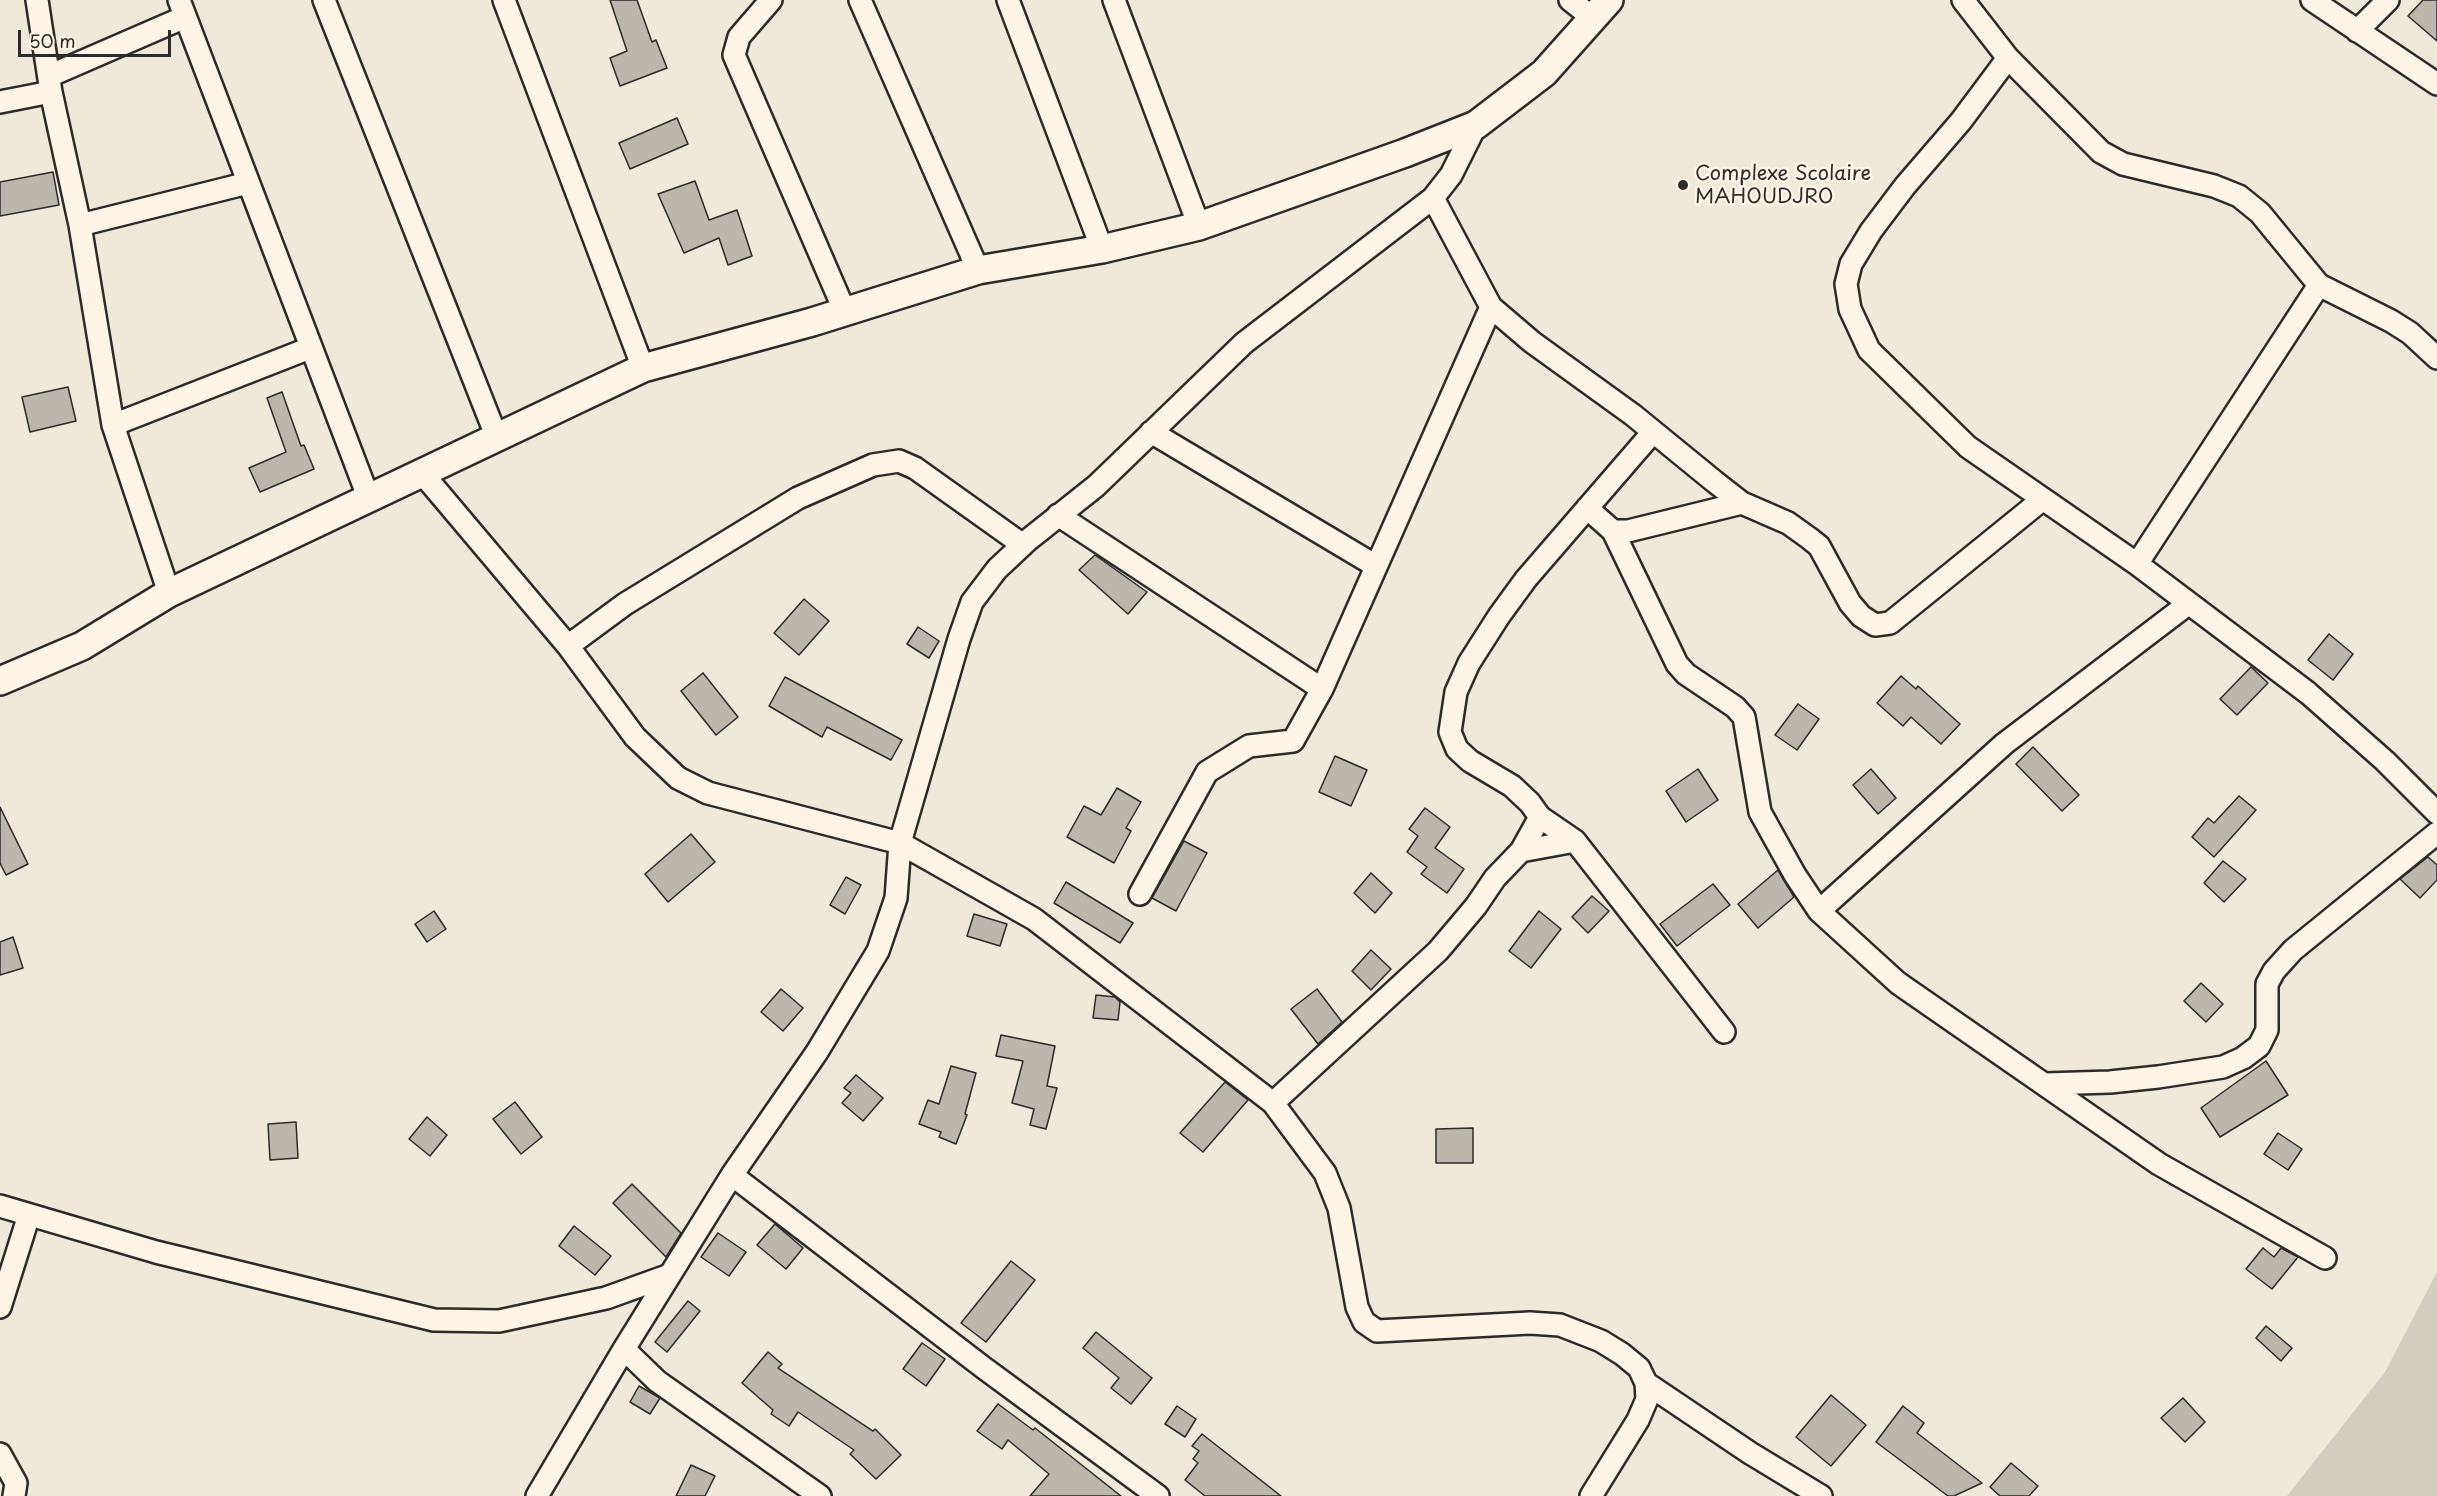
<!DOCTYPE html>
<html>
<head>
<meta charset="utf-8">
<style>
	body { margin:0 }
	#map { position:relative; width:2437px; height:1496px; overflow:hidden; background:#efe9da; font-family:"Playpen Sans",sans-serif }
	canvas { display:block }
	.scale { position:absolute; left:18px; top:30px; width:153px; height:27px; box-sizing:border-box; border:3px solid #2b2b2b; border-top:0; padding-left:8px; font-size:18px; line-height:21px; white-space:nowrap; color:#2b2b2b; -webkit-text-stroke:4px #fcf5e5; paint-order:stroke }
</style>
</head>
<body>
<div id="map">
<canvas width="2437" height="1496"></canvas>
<div class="scale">50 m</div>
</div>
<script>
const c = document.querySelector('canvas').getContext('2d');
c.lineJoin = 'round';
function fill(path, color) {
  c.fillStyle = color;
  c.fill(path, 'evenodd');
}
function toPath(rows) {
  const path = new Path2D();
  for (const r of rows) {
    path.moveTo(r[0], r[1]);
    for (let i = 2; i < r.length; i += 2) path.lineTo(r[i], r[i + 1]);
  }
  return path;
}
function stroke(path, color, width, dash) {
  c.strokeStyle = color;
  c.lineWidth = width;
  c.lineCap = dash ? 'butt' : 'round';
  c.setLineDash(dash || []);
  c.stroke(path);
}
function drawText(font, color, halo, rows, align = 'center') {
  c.font = font + ' "Playpen Sans",sans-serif';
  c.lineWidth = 5;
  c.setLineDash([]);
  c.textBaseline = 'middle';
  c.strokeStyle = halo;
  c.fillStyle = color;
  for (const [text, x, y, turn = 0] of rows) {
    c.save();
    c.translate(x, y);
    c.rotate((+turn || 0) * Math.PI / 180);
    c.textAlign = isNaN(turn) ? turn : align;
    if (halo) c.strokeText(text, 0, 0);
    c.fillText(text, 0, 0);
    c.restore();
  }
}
fill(toPath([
	[2437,1272,2437,1496,2287,1496,2385,1372]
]), '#d2cdc0');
const building = toPath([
	[610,0,637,0,652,42,656,40,667,68,620,86,610,58,627,51,610,0],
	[2423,0,2437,0,2437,41,2408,16,2423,0],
	[677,118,688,144,630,169,619,143,677,118],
	[53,172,59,205,0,216,0,182,53,172],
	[695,181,709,220,737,210,752,256,728,265,719,238,684,253,658,194,695,181],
	[68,387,76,421,30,432,22,397,68,387],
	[282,392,301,446,304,445,314,469,260,492,249,468,286,452,267,398,282,392],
	[1095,555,1147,592,1128,614,1079,570,1095,555],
	[804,599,829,621,799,655,774,633,804,599],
	[918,627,939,641,929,658,907,644,918,627],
	[2329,634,2353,654,2333,680,2308,660,2329,634],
	[2251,667,2268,683,2237,715,2220,699,2251,667],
	[703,673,738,717,716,735,681,691,703,673],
	[1901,676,1916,689,1918,686,1960,724,1941,744,1911,717,1903,726,1877,703,1901,676],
	[785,677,902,740,891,760,827,727,822,737,769,706,785,677],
	[1798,704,1819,719,1797,750,1775,735,1798,704],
	[2033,747,2079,795,2062,811,2016,764,2033,747],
	[1335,756,1367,770,1351,806,1319,792,1335,756],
	[1698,769,1718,800,1686,822,1666,791,1698,769],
	[1871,769,1896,798,1878,814,1853,785,1871,769],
	[1117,788,1141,802,1126,828,1131,831,1114,863,1067,837,1084,806,1101,815,1117,788],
	[2239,796,2256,810,2214,857,2192,837,2208,818,2214,823,2239,796],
	[0,807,28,864,6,875,0,863,0,807],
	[1425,808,1450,827,1435,848,1464,869,1447,893,1421,874,1427,867,1407,852,1418,836,1409,829,1425,808],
	[691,834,715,862,668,902,645,874,691,834],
	[1184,841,1207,853,1176,911,1152,898,1184,841],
	[2428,857,2437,865,2437,880,2420,898,2400,879,2428,857],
	[2223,861,2246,879,2224,902,2204,883,2223,861],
	[1778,870,1794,897,1758,928,1738,904,1778,870],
	[1371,873,1392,893,1375,913,1354,893,1371,873],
	[846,877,861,885,845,914,830,905,846,877],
	[1066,882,1133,923,1120,943,1054,903,1066,882],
	[1713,884,1730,905,1677,946,1660,924,1713,884],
	[1592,896,1609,911,1588,933,1572,917,1592,896],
	[434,911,446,929,427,942,415,924,434,911],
	[1539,911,1561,929,1531,968,1509,951,1539,911],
	[974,914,1007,924,1000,946,967,936,974,914],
	[13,937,23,968,0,975,0,942,13,937],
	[1371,950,1391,969,1371,990,1352,971,1371,950],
	[2201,983,2223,1004,2206,1022,2184,1001,2201,983],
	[781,989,803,1008,783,1031,761,1012,781,989],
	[1317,989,1342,1022,1318,1044,1291,1009,1317,989],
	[1096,995,1115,997,1120,1002,1118,1020,1093,1018,1096,995],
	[1001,1035,1055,1046,1047,1086,1057,1088,1046,1129,1030,1125,1034,1109,1012,1103,1023,1061,996,1056,1001,1035],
	[2266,1061,2288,1095,2220,1137,2201,1108,2266,1061],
	[951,1066,976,1073,965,1114,967,1115,956,1144,939,1137,941,1132,919,1124,928,1100,939,1104,951,1066],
	[856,1075,883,1098,863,1121,842,1103,851,1093,844,1088,856,1075],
	[1225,1082,1248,1100,1203,1152,1180,1133,1225,1082],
	[515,1102,542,1137,521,1154,493,1119,515,1102],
	[427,1117,447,1135,430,1156,409,1139,427,1117],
	[296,1122,298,1158,270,1160,268,1124,296,1122],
	[1473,1128,1473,1163,1436,1163,1436,1129,1473,1128],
	[2278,1133,2302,1149,2288,1170,2264,1154,2278,1133],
	[632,1184,681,1233,666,1257,613,1203,632,1184],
	[775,1224,803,1248,786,1269,757,1245,775,1224],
	[574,1226,611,1256,595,1275,559,1246,574,1226],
	[718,1233,746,1252,729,1276,701,1257,718,1233],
	[2263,1248,2274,1257,2281,1248,2298,1257,2272,1289,2246,1269,2263,1248],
	[1011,1261,1035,1280,986,1342,961,1323,1011,1261],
	[688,1301,700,1311,667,1352,655,1342,688,1301],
	[2266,1326,2292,1348,2281,1361,2256,1338,2266,1326],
	[1096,1332,1152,1378,1131,1404,1111,1388,1119,1378,1083,1348,1096,1332],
	[922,1343,945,1359,926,1386,903,1369,922,1343],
	[768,1352,782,1364,778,1368,873,1431,875,1429,901,1455,876,1479,850,1454,854,1450,798,1412,789,1426,771,1414,773,1410,742,1383,768,1352],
	[639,1386,660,1398,650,1414,630,1402,639,1386],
	[1831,1395,1866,1425,1831,1466,1796,1437,1831,1395],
	[2183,1398,2205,1422,2185,1442,2161,1418,2183,1398],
	[998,1404,1033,1430,1035,1428,1121,1496,1030,1496,1049,1474,1008,1440,1002,1449,977,1431,998,1404],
	[1177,1406,1196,1419,1185,1437,1165,1424,1177,1406],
	[1903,1406,1924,1423,1917,1433,1982,1483,1954,1496,1948,1496,1876,1442,1903,1406],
	[1202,1434,1281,1496,1205,1496,1185,1480,1198,1463,1193,1459,1199,1451,1192,1446,1202,1434],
	[2011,1463,2038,1486,2029,1496,2000,1496,1990,1487,2011,1463],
	[691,1465,715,1476,705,1496,676,1496,691,1465]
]);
fill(building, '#bcb7ac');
stroke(building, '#2b2b2b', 1.5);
const minor = toPath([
	[37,0,51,92,80,225,113,425,169,593],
	[179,0,369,499],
	[324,0,497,438],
	[504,0,643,368],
	[771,0,739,37,734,55,845,312],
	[860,0,978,270],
	[1008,0,1102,249],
	[1114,0,1199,226],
	[1570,0,1593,18],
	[1963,0,2008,58,2101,152,2123,164,2214,186,2239,196,2260,213,2319,285,2391,321,2410,333,2437,358],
	[2312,0,2437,84],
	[2357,31,2388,0],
	[2008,58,1961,121,1905,186,1871,231,1851,264,1846,284,1850,309,1869,350,1968,447,2137,564,2308,693,2385,761,2437,813],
	[49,76,185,17],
	[0,102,51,92],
	[1433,198,1491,307,1532,342,1633,415,1715,482,1742,503,1788,523,1809,538,1819,546,1850,603,1861,616,1875,625,1890,623,2043,499],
	[80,225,248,183],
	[113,425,310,348],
	[1151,432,1376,566],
	[1653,432,1526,579,1499,616,1469,663,1456,692,1450,732,1457,749,1470,761,1512,786,1530,803,1540,817,1575,841,1724,1032],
	[422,473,568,646,635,737,678,778,708,793,900,843,1034,919,1273,1103,1438,951,1476,906,1495,878,1521,851,1540,817],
	[1587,508,1613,531,1628,531,1742,503],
	[1058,515,1322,689],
	[1613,531,1677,664,1686,674,1735,707,1744,717,1760,812,1795,875,1819,911,2004,744,2188,604],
	[2137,564,2319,285],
	[568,646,625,604,798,498,873,465,899,461,915,468,1023,545],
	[1521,851,1575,841],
	[1140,894,1207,772,1249,746,1293,741,1322,689,1491,307],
	[1819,911,1898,983,2159,1164,2325,1258],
	[2045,1084,2110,1082,2158,1077,2223,1067,2243,1058,2259,1046,2267,1030,2267,984,2274,971,2293,950,2437,833],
	[1273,1103,1325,1173,1339,1208,1357,1307,1364,1322,1377,1331,1530,1323,1560,1325,1601,1341,1622,1354,1639,1368,1646,1383,1647,1399,1638,1420,1591,1496],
	[732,1175,984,1368,1158,1496],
	[0,1206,156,1252,434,1320,499,1321,606,1298,670,1275],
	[0,1307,29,1215],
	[624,1349,657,1381,820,1496],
	[1646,1383,1750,1453,1821,1496],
	[0,1454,16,1483,14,1496],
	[537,1496,624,1349,732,1175,817,1052,878,951,896,898,900,843,959,639,972,602,997,569,1028,540,1096,486,1244,343,1433,198,1451,175,1476,125]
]);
const tertiary = toPath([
	[0,681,82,646,169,593,643,368,812,322,978,270,1102,249,1199,226,1405,153,1476,125,1544,73,1609,0]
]);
stroke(minor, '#2b2b2b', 26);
stroke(tertiary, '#2b2b2b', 32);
stroke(minor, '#fcf5e5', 21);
stroke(tertiary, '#fcf5e5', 27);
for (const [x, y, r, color] of [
	[1683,185,6,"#2b2b2b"]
]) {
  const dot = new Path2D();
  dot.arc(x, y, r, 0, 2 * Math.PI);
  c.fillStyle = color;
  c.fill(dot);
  stroke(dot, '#fcf5e5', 2);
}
drawText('20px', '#2b2b2b', '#fcf5e5', [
	["Complexe Scolaire",1695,174],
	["MAHOUDJRO",1695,197]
], 'left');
</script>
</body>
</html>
